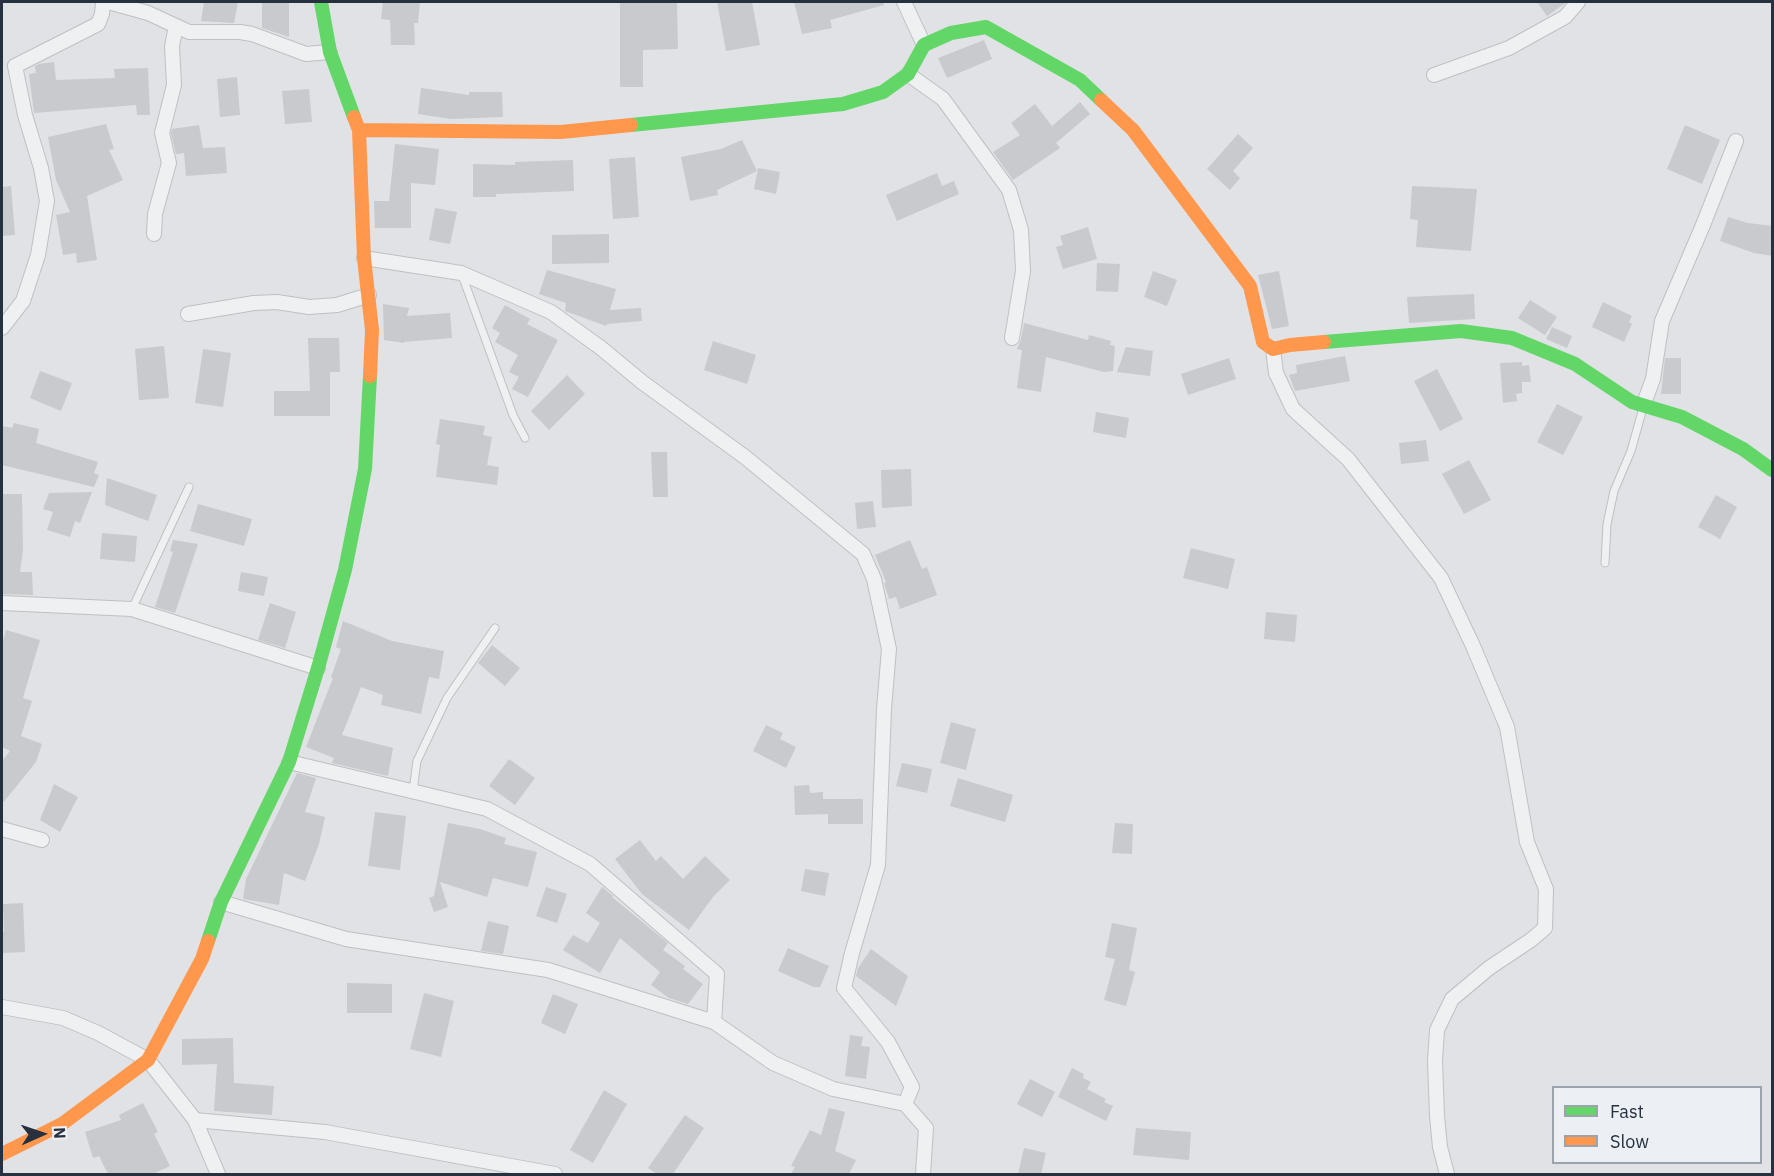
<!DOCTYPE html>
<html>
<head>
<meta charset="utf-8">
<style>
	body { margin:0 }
	#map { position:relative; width:1774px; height:1176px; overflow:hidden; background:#e0e2e5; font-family:"IBM Plex Sans",sans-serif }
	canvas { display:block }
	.frame { position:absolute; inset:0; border:3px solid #26303f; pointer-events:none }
	.legend { position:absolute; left:1552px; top:1086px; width:210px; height:78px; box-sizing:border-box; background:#ecf0f5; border:2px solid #9da3ac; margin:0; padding:8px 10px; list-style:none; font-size:18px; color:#26303f }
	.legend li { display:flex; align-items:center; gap:12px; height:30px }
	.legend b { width:30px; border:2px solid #9da3ac }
	.north { position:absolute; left:12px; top:1104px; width:60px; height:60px; -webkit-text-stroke:4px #ecf0f5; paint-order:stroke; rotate:87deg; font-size:16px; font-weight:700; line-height:24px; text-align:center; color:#26303f }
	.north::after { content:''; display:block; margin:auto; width:21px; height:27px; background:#26303f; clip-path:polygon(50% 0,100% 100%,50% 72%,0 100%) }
</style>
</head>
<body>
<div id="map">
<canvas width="1774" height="1176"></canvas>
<div class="frame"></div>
<ul class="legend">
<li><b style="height:8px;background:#63d668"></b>Fast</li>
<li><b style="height:8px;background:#ff974d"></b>Slow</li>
</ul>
<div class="north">N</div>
</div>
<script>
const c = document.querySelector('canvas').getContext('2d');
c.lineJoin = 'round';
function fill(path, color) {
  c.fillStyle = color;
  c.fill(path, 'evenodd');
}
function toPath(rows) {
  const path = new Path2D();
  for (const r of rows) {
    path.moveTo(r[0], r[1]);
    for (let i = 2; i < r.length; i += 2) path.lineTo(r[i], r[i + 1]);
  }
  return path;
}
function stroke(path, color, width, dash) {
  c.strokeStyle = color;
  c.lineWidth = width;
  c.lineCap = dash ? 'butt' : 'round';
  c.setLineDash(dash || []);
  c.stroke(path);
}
fill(toPath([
	[204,2,238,2,234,23,201,21],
	[262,2,289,2,289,37,262,28],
	[383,2,420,2,418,23,414,23,415,45,391,45,390,20,381,19],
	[620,2,677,2,678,49,643,50,643,87,620,87],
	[717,2,752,2,760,45,726,51],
	[794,2,883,2,884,5,830,20,832,28,802,34],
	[1537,2,1567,2,1547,16],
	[984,40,992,59,947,78,938,58],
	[54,62,56,80,115,78,114,69,148,68,150,115,137,115,136,105,34,113,29,74,36,73,35,66,39,64],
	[237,77,240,115,220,117,217,79],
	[421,88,469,95,469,92,502,92,503,117,451,119,418,114],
	[309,89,312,122,285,124,282,91],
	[1080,102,1090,114,1056,143,1060,148,1013,180,993,152,1020,135,1011,123,1035,104,1052,126],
	[106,124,114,149,109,150,123,180,87,196,97,260,77,263,76,253,63,255,56,215,70,212,56,180,48,137],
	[199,125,203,148,225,147,227,173,186,176,184,153,176,154,171,133,172,129],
	[1685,125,1720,140,1702,184,1667,169],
	[1238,134,1253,148,1233,171,1240,178,1230,190,1207,169],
	[742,140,757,171,717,190,718,195,690,201,681,157,721,149],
	[395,144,439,149,435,185,411,183,411,228,375,228,374,201,389,201],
	[635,157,639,217,613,219,609,159],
	[573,160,574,191,496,194,496,197,473,197,473,164,515,165,515,162],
	[758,168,780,172,776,194,754,189],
	[937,173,942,186,954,181,959,194,897,221,886,195],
	[11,186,15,235,2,236,2,187],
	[1412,186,1477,189,1471,251,1416,247,1418,220,1410,219],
	[435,208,457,212,450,244,429,240],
	[1728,217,1748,223,1773,226,1773,256,1754,253,1720,241],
	[1088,227,1097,259,1063,269,1056,247,1063,245,1060,236],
	[609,234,609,263,552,264,552,235],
	[1097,263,1120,264,1118,292,1096,291],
	[547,270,616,289,610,310,641,308,642,321,607,324,606,326,565,311,566,303,539,294],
	[1153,271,1177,280,1167,306,1144,297],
	[1279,271,1289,326,1272,329,1258,275],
	[1474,294,1475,319,1409,323,1407,297],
	[1530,300,1557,317,1545,335,1518,318],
	[1603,302,1632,316,1629,322,1632,324,1624,342,1592,327],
	[383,304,409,308,407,316,450,313,452,338,404,342,404,343,384,340],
	[505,305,530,319,527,324,558,340,528,397,512,389,519,377,509,372,518,355,495,342,500,333,492,328],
	[1024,323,1088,340,1089,335,1111,341,1110,345,1115,346,1113,371,1104,372,1046,357,1041,392,1017,388,1022,350,1017,349,1021,339],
	[1552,327,1572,336,1567,348,1546,339],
	[308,338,339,338,340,372,330,372,330,416,274,416,274,391,310,391],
	[713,341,756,355,747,384,704,370],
	[164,346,169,398,139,400,135,349],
	[1126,347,1153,351,1150,376,1117,372],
	[203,349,231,353,223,407,195,403],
	[1345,356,1350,381,1295,391,1289,375,1297,373,1296,365],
	[1229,358,1236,379,1188,395,1181,374],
	[1665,358,1681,358,1681,394,1661,394],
	[1522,362,1522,366,1529,365,1531,382,1522,382,1522,393,1516,394,1517,401,1503,403,1500,363],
	[1437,369,1463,419,1440,431,1414,381],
	[40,371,72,383,61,411,30,398],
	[567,375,585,394,549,430,531,411],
	[1557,404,1583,417,1563,455,1537,442],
	[1096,412,1129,418,1126,438,1093,432],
	[440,419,485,426,483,435,492,437,487,465,499,467,497,485,436,477,440,445,436,444],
	[14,423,39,429,36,443,98,462,94,473,99,475,94,487,2,465,2,426,12,428],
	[1426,440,1429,461,1401,464,1399,443],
	[651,452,667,452,668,497,653,497],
	[1469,460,1491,500,1464,514,1442,474],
	[911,469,912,506,882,508,881,470],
	[107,478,157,495,148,521,105,505],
	[92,492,80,523,75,521,70,537,47,530,53,512,43,509,49,493],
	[2,494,22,494,23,550,20,572,32,572,33,595,2,594],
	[1716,495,1737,507,1720,539,1698,527],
	[873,501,876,527,857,529,855,503],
	[198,504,252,519,244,546,190,531],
	[102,533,137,536,135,562,100,559],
	[173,540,198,544,175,613,155,607,173,552,170,551],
	[910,540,922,569,927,567,937,595,900,609,896,597,889,599,884,583,886,582,875,555],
	[1191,548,1235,559,1228,589,1183,578],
	[241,572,268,577,264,596,238,591],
	[270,603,296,612,285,648,258,640],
	[1266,612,1297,615,1295,642,1264,639],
	[343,621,392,641,444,651,439,679,429,677,421,714,381,705,383,695,361,687,342,735,393,748,388,776,332,763,334,758,306,747,333,678,331,677,341,649,336,647],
	[6,630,40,640,23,698,32,701,21,736,42,744,36,762,2,804,2,761,10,751,2,747,2,644],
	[492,645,520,668,505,686,478,663],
	[951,722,976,729,966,770,940,763],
	[766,725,783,733,780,739,796,747,786,768,753,751],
	[509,759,535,778,515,805,489,786],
	[902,763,932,769,927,793,896,786],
	[297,773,316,778,305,812,325,817,319,844,305,881,284,873,279,905,243,899,246,879],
	[958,778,1013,795,1005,822,950,806],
	[54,784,78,797,60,832,40,820],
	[809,785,810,793,823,792,823,799,863,799,863,824,828,824,828,814,795,815,794,786],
	[375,812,406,816,400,870,368,866],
	[448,823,480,829,506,838,504,844,537,852,528,887,493,878,487,897,440,882,448,907,434,912,429,898,434,896],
	[1115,823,1133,824,1132,854,1112,853],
	[640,840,656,861,661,856,683,879,705,856,730,880,713,897,689,930,642,894,615,859],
	[805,869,829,873,825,896,801,891],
	[546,887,567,894,557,923,536,916],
	[602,887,613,896,612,897,668,943,663,950,685,966,683,969,703,984,688,1004,669,998,651,985,660,972,620,938,600,973,563,950,573,935,588,943,600,923,586,913],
	[23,903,25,952,2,953,2,932,4,932,3,904],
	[488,921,509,926,503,954,481,951],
	[1112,923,1137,928,1129,970,1135,972,1126,1006,1104,1000,1115,959,1105,957],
	[788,948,829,966,820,987,814,987,778,971],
	[871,949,908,976,896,1006,856,976,858,968],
	[347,983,392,984,392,1013,347,1013],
	[424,993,454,1001,441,1057,410,1049],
	[553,994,578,1004,565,1034,541,1023],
	[850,1035,863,1037,861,1046,870,1047,866,1079,845,1076],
	[233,1038,234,1083,274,1086,272,1115,214,1111,217,1064,182,1065,182,1039],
	[1072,1068,1084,1074,1083,1078,1091,1082,1087,1089,1106,1099,1104,1102,1113,1106,1106,1121,1058,1097],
	[1030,1079,1055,1092,1042,1117,1017,1104],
	[604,1090,627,1104,593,1163,570,1150],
	[143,1103,158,1132,154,1134,170,1166,153,1174,108,1174,99,1156,93,1158,85,1132,121,1120,119,1115],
	[829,1108,845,1112,835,1151,856,1160,849,1174,791,1174,795,1167,791,1166,810,1130,821,1135],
	[685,1115,704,1128,673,1174,657,1174,648,1168],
	[1136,1128,1191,1132,1189,1160,1133,1155],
	[1024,1148,1046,1153,1041,1174,1018,1174]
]), '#c8cacd');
const lane = toPath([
	[462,275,513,415,525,438],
	[1605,563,1607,524,1614,491,1631,451,1643,408],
	[132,609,189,487],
	[413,791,417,761,447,698,495,628]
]);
const street = toPath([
	[108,2,148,13,189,32,240,32,252,34,306,54,330,52],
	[904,2,924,45],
	[908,74,943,99,1009,190,1021,230,1023,271,1012,338],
	[1434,75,1509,48,1565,17,1578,2],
	[154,234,155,214,169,163,162,133,174,85,172,46,176,26],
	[364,258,461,273,551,312,601,348,642,382,745,457,863,554,874,579,889,649,884,709,878,865,852,953,844,988,888,1042,912,1087,905,1104],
	[188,314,254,303,277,302,309,307,337,305,369,295],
	[2,328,23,301,38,255,47,201,41,168,25,115,15,66,98,24,102,14,103,2],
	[1273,349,1276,373,1293,409,1348,459,1441,578,1473,646,1507,727,1527,842,1546,889,1545,928,1531,940,1489,968,1452,999,1437,1030,1435,1061,1437,1116,1440,1147,1447,1174],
	[1643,406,1653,379,1662,321,1703,225,1736,141],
	[2,603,132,609,318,668],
	[289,762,487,809,590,864,717,974,714,1022],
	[2,829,42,840],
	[221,902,346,939,548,970,714,1022,773,1063,833,1089,905,1104,926,1128,923,1174],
	[2,1007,63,1018,98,1033,148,1060,195,1120,218,1174],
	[195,1120,325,1132,555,1174]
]);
stroke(lane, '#bec0c3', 9);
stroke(street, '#bec0c3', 16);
stroke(lane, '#eff0f2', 7);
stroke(street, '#eff0f2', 14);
stroke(toPath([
	[321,2,330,52,354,117],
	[631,125,843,104,883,92,908,74,924,45,951,33,986,27,1080,80,1101,100],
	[1324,342,1461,331,1512,338,1575,364,1632,402,1682,417,1743,449,1772,470],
	[208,941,221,902,289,762,318,668,345,570,365,469,370,376]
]), '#63d668', 14);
stroke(toPath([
	[1101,100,1133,130,1250,286,1263,342,1273,349,1290,345,1324,342],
	[354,117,359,130,364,258,372,330,370,376],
	[359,130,561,132,631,125],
	[2,1154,62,1124,148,1060,202,959,208,941]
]), '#ff974d', 14);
</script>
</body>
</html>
